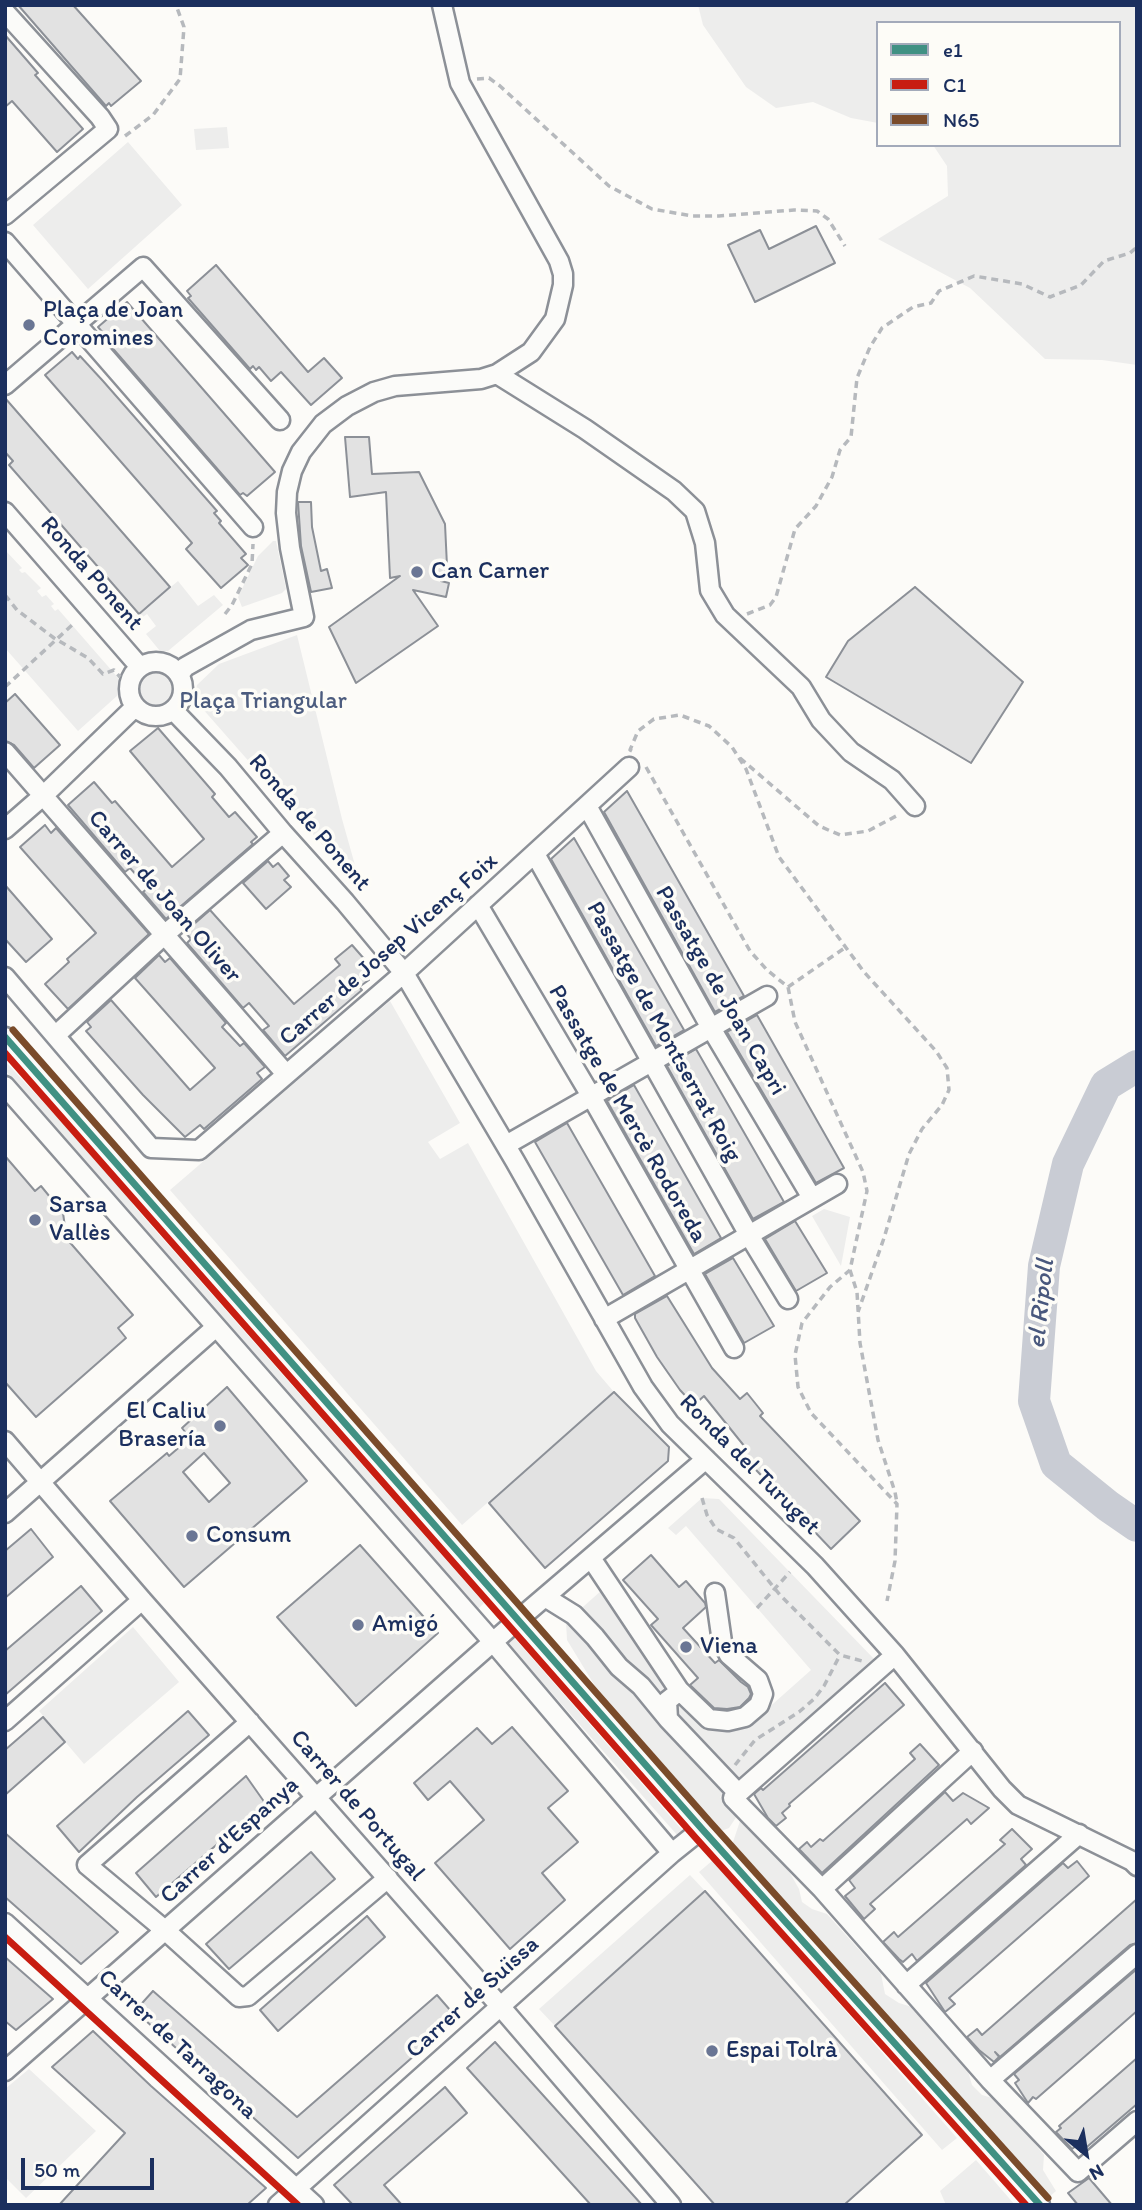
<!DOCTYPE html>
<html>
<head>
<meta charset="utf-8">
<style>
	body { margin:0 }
	#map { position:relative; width:1142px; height:2210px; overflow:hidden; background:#fcfbf8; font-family:Itim,sans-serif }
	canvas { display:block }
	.frame { position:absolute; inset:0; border:7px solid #1b2f5e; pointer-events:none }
	.legend { position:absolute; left:876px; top:21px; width:245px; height:126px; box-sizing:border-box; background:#fdfcf7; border:2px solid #a3aaba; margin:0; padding:9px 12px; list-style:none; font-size:21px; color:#1b2f5e }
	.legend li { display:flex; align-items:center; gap:14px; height:35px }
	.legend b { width:35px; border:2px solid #a3aaba }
	.north { position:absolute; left:1051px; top:2119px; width:70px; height:70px; -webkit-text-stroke:5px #fdfcf7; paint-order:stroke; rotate:150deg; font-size:19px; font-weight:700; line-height:28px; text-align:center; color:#1b2f5e }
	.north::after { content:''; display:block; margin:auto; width:24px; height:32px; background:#1b2f5e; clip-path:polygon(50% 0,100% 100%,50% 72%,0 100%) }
	.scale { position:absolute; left:21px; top:2158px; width:133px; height:32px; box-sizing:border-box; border:4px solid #1b2f5e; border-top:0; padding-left:9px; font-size:21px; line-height:24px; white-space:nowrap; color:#1b2f5e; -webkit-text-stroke:5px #fdfcf7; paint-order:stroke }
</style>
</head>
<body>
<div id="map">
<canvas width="1142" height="2210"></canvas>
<div class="frame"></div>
<ul class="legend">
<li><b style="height:9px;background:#409183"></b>e1</li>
<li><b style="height:9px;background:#c81d11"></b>C1</li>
<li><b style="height:9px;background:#7a4b2a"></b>N65</li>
</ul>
<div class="north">N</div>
<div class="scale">50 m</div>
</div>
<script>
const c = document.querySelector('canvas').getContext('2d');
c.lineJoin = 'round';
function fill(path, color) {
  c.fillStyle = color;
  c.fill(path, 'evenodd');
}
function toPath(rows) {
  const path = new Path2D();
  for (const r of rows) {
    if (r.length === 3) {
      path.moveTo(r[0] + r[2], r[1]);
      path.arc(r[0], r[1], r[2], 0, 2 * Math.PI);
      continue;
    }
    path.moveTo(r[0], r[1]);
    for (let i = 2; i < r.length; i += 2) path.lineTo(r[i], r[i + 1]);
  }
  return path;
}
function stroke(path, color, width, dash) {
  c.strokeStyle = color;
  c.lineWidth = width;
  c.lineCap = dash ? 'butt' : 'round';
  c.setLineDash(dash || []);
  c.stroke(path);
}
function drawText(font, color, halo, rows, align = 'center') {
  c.font = font + ' Itim,sans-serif';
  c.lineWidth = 7;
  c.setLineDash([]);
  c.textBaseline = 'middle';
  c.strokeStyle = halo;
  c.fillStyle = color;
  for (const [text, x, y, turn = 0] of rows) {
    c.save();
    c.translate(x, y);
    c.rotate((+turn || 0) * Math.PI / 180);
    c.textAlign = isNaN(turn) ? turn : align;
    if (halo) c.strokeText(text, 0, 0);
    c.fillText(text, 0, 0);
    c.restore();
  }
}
fill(toPath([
	[698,5,1137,5,1137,365,1102,360,1045,359,970,288,878,239,948,196,947,166,933,145,1119,145,1119,23,878,23,878,123,851,118,813,102,776,108,746,87,703,25],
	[227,127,229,148,196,150,194,129],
	[128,142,182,205,88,289,33,225],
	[273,541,276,541,286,589,282,593,242,607,238,597,258,556],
	[5,550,22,568,19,570,22,573,25,572,41,588,37,591,42,597,46,595,54,604,51,606,55,611,58,609,120,680,118,695,78,731,5,648],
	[178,581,198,606,214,595,223,605,168,651,160,651,146,634,156,626,147,614,136,622,133,618],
	[297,635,342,819,362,890,194,699,197,685,219,664],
	[156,689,17],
	[390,1001,460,1123,428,1142,440,1159,468,1143,596,1371,614,1392,462,1525,170,1190],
	[5,1061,132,1198,133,1205,484,1603,477,1610,5,1070],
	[824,1209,850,1217,841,1266,812,1216],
	[702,1498,719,1499,877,1662,720,1797,737,1816,729,1828,721,1831,595,1686,567,1640,566,1622,602,1590,682,1701,745,1723,765,1711,811,1670,686,1526,676,1535,668,1528],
	[133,1627,179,1682,84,1764,39,1711],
	[511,1634,683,1831,678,1836,505,1640],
	[740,1821,748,1821,790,1873,799,1889,802,1902,812,1909,827,1914,881,1974,885,1994,899,2003,912,2007,967,2068,972,2085,982,2095,999,2100,1044,2155,1043,2170,1056,2191,1048,2198,1027,2170,732,1845],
	[713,1860,957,2138,942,2150,699,1872],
	[690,1875,705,1891,555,2026,539,2009],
	[29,2069,96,2131,26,2198,5,2177,5,2089],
	[976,2160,1015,2205,946,2205,940,2191]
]), '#ededec');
stroke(toPath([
	[1137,1066,1106,1085,1068,1164,1044,1266,1034,1401,1056,1464,1108,1506,1137,1526]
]), '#c9ccd4', 32);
const building = toPath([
	[18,5,73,5,141,81,111,106,109,103,106,106,18,5],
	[5,35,38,73,35,75,83,129,57,152,12,101,5,107,5,35],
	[816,226,835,263,755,302,728,245,760,230,769,249,816,226],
	[216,265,308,372,324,358,342,378,311,405,281,372,271,381,259,367,256,370,253,366,250,369,188,298,191,296,187,291,216,265],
	[127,302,275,472,247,496,243,493,240,495,102,336,104,334,98,327,127,302],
	[72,352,78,359,80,356,103,381,217,511,214,513,221,521,219,523,246,554,241,558,248,565,221,588,186,549,192,543,45,375,72,352],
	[5,398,170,587,139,614,9,465,13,461,5,452,5,398],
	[345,437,369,437,372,474,419,472,445,524,447,566,441,581,449,583,446,597,413,590,438,626,356,683,329,627,400,576,390,578,386,492,350,497,345,437],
	[298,502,311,502,312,527,321,571,327,569,332,588,311,592,301,546,298,502],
	[915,587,1023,682,971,763,826,677,848,641,915,587],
	[15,694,60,745,34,768,14,745,5,741,5,703,15,694],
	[158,728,215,794,212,797,229,817,235,812,257,837,251,842,253,844,166,919,143,892,148,888,130,868,125,872,68,805,94,782,112,803,115,801,172,867,204,839,130,751,158,728],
	[627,791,744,996,715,1012,604,812,627,791],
	[45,825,51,833,56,828,149,934,68,1009,45,984,69,962,67,959,96,933,20,847,45,825],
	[574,838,684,1030,656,1046,551,859,574,838],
	[268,861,273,867,278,863,289,876,284,880,291,887,266,909,243,883,268,861],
	[5,885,52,939,26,962,5,939,5,885],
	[210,910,294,1004,340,965,335,959,352,945,373,969,365,976,369,980,359,987,362,990,285,1056,263,1030,269,1026,249,1003,243,1008,187,943,191,939,185,932,210,910],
	[159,955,165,962,170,958,226,1023,222,1027,240,1046,244,1043,265,1067,257,1073,262,1079,204,1129,200,1125,185,1137,143,1095,86,1031,91,1027,87,1022,111,1000,190,1090,215,1068,135,978,159,955],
	[757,1015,844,1168,816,1183,727,1032,757,1015],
	[696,1049,784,1202,753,1219,667,1066,696,1049],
	[634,1085,721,1238,694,1254,607,1101,634,1085],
	[567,1123,655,1276,623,1295,535,1142,567,1123],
	[5,1156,35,1191,41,1186,63,1213,65,1227,60,1231,133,1315,118,1328,126,1338,36,1417,5,1382,5,1156],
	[795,1221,827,1273,796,1291,765,1239,795,1221],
	[733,1258,774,1326,744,1343,705,1274,733,1258],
	[667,1296,712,1368,740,1399,747,1393,763,1413,760,1416,860,1521,831,1549,739,1452,745,1447,704,1396,694,1405,680,1390,657,1357,635,1318,635,1314,667,1296],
	[227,1387,307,1481,184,1587,110,1501,167,1453,169,1456,190,1438,182,1428,227,1387],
	[204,1453,230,1483,209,1502,183,1472,204,1453],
	[614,1392,669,1447,668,1461,545,1568,489,1503,614,1392],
	[31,1529,53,1557,5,1598,5,1551,31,1529],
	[360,1545,438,1633,356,1706,277,1617,360,1545],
	[651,1555,679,1587,686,1581,705,1603,706,1607,683,1628,715,1663,719,1660,741,1682,748,1687,751,1694,749,1698,740,1707,727,1709,714,1708,690,1685,698,1678,651,1625,658,1619,623,1580,651,1555],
	[81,1586,102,1611,5,1695,5,1651,81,1586],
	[885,1683,904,1705,789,1804,790,1806,782,1813,786,1818,776,1826,768,1818,754,1794,761,1788,763,1790,885,1683],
	[188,1711,209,1735,137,1797,79,1852,57,1826,188,1711],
	[43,1717,65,1742,5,1795,5,1750,43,1717],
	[512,1727,568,1791,548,1808,578,1842,542,1873,565,1900,510,1949,435,1863,484,1820,450,1781,428,1800,414,1783,477,1728,492,1744,512,1727],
	[920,1744,939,1765,822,1873,799,1849,807,1842,811,1847,820,1839,823,1841,915,1759,910,1753,920,1744],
	[246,1776,265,1803,156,1897,136,1873,246,1776],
	[945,1792,953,1801,963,1793,989,1808,971,1824,967,1819,870,1904,875,1909,864,1919,845,1896,855,1888,849,1880,945,1792],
	[1012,1829,1032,1849,1021,1859,1026,1865,917,1961,912,1954,903,1962,899,1959,883,1942,894,1932,898,1937,1005,1844,1000,1840,1012,1829],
	[5,1833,118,1932,81,1964,5,1897,5,1833],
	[311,1852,335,1879,229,1969,206,1944,311,1852],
	[1077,1861,1089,1876,949,1998,955,2004,945,2012,926,1983,1063,1863,1068,1868,1077,1861],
	[705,1891,922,2135,844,2205,715,2205,555,2026,705,1891],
	[1137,1899,1137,1943,1130,1945,1000,2057,995,2052,999,2057,994,2062,979,2050,967,2037,977,2029,982,2035,1137,1899],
	[367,1916,385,1937,278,2031,260,2010,367,1916],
	[5,1957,53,1999,16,2030,5,2021,5,1957],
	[1137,1969,1137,2011,1036,2099,1033,2097,1028,2103,1015,2083,1019,2080,1014,2074,1137,1969],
	[153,1991,297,2117,437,1995,457,2018,298,2158,135,2011,153,1991],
	[93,2031,151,2086,266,2188,247,2205,59,2205,125,2133,52,2067,93,2031],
	[495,2042,607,2166,642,2205,591,2205,467,2068,495,2042],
	[1137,2058,1137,2104,1081,2152,1076,2146,1072,2149,1056,2132,1061,2128,1059,2126,1137,2058],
	[445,2087,467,2113,384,2185,402,2205,353,2205,334,2185,445,2087],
	[1089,2178,1112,2205,1078,2205,1068,2193,1089,2178]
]);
fill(building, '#e2e2e2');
stroke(building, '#8c9097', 2);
const minor = toPath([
	[5,12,100,117,108,129,5,215],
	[5,242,253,527],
	[497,374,585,429,674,491,695,511,705,543,710,590,725,615,801,687,821,720,851,752,892,780,915,806],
	[5,385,143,267,280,420],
	[5,512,140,667],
	[156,689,27],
	[179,675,185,667,251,630,304,617,290,548,286,513,287,492,292,471,301,452,323,424,347,406,374,392,395,386,481,379,497,374,531,352,555,319,563,285,563,274,559,261,460,83,442,5],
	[173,710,228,767,283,833,345,902,404,973,515,1161,643,1387,670,1424,815,1566,895,1655,1002,1789,1018,1805,1132,1861,1137,1866],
	[5,752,286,1074],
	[587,806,711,1028,812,1198],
	[5,829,44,795,135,707],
	[535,854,749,1235,788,1299],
	[478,905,591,1096,734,1348],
	[5,977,151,1148,199,1150,404,973,629,767],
	[56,1035,163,936,283,833],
	[5,1037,702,1829,1040,2205],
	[5,1086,493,1642,672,1853],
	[506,1145,767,996],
	[604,1319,837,1184],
	[5,1441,142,1600,500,2006,671,2205],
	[5,1513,216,1327],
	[591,1558,679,1690,709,1719,728,1721,745,1717,759,1705,763,1694,758,1680,729,1655,722,1642,715,1593],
	[545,1597,574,1615,595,1637,619,1667,641,1686,668,1719,667,1701,676,1694],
	[895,1655,733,1798,822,1889,990,2080,1078,2172,1137,2121],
	[668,1719,738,1793],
	[5,1721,142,1600],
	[250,1722,87,1865,166,1931,239,1997,248,1996,388,1878],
	[822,1889,973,1751],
	[5,1923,314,2205],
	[906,1985,1079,1834],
	[5,2071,519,1619,706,1459],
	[990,2080,1137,1954],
	[278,2205,672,1853,702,1829]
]);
stroke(minor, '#8c9097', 23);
stroke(toPath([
	[477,79,489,78,500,86,609,186,652,209,693,216,719,216,794,210,817,211,828,219,845,246],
	[125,136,153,115,180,79,184,27,176,5],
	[5,595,17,610,54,638,88,658,103,674,114,670,120,677],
	[225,614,232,605,252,564,253,544],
	[747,614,770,605,776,597,795,529,816,506,832,477,840,450,851,437,857,378,870,347,882,328,913,307,931,303,939,291,974,276,1022,284,1050,297,1081,285,1104,261,1130,253,1137,247],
	[5,687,72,625],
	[5,690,5,700],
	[632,751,630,750,638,731,654,719,680,715,709,726,732,747,746,769,779,857,864,972,936,1051,947,1068,949,1090,942,1105,922,1129,909,1154,884,1238,858,1312],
	[740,758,819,826,840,835,868,831,900,814],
	[646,767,750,951,767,970,788,987,795,1022,863,1172,867,1191,850,1270,830,1287,802,1323,795,1355,798,1387,811,1413,897,1504,895,1561,887,1601],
	[788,987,846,947],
	[850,1270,857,1292,860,1343,878,1440,895,1492,897,1503],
	[702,1498,707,1515,716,1529,734,1538,780,1595,840,1655,862,1661],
	[757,1608,790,1572],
	[735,1765,755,1740,799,1712,814,1699,824,1686,840,1655]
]), '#b6b9bd', 3.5, [7, 5]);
stroke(minor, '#fbfbf9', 18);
stroke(toPath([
	[5,1037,702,1829,1040,2205]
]), '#409183', 7);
stroke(toPath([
	[5,1053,694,1836,1026,2205],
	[5,1937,298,2205]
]), '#c81d11', 7);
stroke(toPath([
	[13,1030,710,1822,1048,2198]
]), '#7a4b2a', 7);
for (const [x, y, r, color] of [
	[29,325,7,"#6a7694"],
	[417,572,7,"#6a7694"],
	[35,1220,7,"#6a7694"],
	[220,1426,7,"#6a7694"],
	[192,1536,7,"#6a7694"],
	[358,1625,7,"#6a7694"],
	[686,1647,7,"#6a7694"],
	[712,2051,7,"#6a7694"]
]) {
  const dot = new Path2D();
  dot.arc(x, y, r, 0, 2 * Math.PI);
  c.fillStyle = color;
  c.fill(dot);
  stroke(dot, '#fdfcf7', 2.5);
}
drawText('24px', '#1b2f5e', '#fdfcf7', [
	["Plaça de Joan",43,311],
	["Coromines",43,339],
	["Can Carner",431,572],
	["Sarsa",49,1206],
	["Vallès",49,1234],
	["El Caliu",206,1412,"right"],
	["Brasería",206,1440,"right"],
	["Consum",206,1536],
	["Amigó",372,1625],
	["Viena",700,1647],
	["Espai Tolrà",726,2051]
], 'left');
drawText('24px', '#1b2f5e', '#fdfcf7', [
	["Ronda Ponent",91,574,49],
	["Ronda de Ponent",309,823,49],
	["Carrer de Joan Oliver",164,897,49],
	["Carrer de Josep Vicenç Foix",389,950,-41],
	["Passatge de Joan Capri",720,991,60],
	["Passatge de Montserrat Roig",663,1032,61],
	["Passatge de Mercè Rodoreda",627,1114,60],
	["Ronda del Turuget",749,1465,45],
	["Carrer de Portugal",357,1806,49],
	["Carrer d'Espanya",230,1841,-42],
	["Carrer de Suïssa",473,1998,-42],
	["Carrer de Tarragona",177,2045,43]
]);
drawText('24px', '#4c5c7f', '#fdfcf7', [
	["Plaça Triangular",263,702]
]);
drawText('italic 26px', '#49587d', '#fdfcf7', [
	["el Ripoll",1042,1304,-84]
]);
</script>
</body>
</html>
